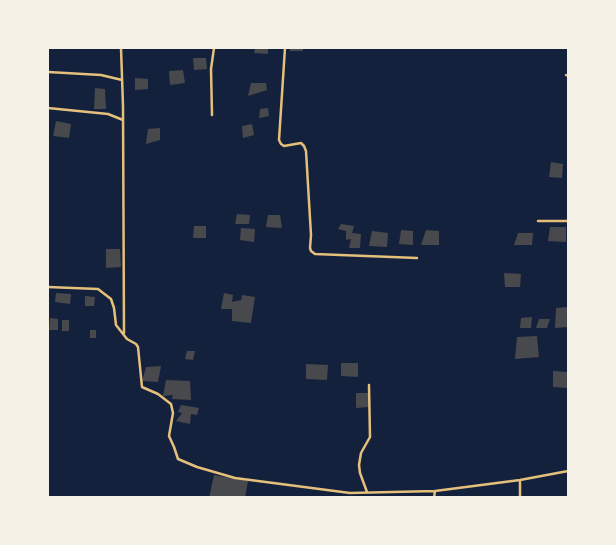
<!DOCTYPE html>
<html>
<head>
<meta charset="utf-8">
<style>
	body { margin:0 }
	#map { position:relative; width:616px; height:545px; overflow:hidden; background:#14213d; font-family:"Titillium Web",sans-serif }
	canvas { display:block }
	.frame { position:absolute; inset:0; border:49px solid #f6f1e7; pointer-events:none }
</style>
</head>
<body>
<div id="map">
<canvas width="616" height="545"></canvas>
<div class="frame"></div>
</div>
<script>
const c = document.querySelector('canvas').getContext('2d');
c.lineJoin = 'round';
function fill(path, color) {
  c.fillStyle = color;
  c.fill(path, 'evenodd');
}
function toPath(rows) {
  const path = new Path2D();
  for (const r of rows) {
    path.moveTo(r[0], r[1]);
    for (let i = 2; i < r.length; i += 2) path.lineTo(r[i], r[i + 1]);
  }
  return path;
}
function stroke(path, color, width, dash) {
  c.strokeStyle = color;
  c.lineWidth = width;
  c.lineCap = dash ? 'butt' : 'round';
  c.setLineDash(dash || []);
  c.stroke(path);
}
fill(toPath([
	[255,48,268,48,268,54,254,53],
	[290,48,303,48,303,51,290,51],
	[193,58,206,58,207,69,194,70],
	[183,70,185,83,170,85,169,71],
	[135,78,148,79,148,89,135,90],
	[251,83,266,83,267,90,248,96],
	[95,88,105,89,106,109,94,109],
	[268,108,269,116,259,118,260,109],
	[56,121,71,124,69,138,53,136],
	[252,124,254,135,243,138,242,126],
	[160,128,160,140,146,144,148,129],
	[551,162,563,164,562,178,549,177],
	[237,214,250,215,249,224,235,224],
	[268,215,280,215,282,228,266,227],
	[341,224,354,226,352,233,361,234,360,248,349,248,351,239,346,240,346,231,338,229],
	[194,226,206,226,206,238,193,238],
	[550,227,566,227,566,242,548,241],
	[241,228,255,229,254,242,240,240],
	[401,230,413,231,413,245,399,244],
	[426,230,439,231,439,245,421,245],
	[372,231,388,233,387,247,369,246],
	[518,233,533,233,532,245,514,245],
	[106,249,120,249,121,267,106,268],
	[504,273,521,274,520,287,505,287],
	[56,293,71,294,70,304,55,302],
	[224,293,233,295,232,302,241,300,242,295,255,297,251,323,232,321,232,309,221,309],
	[85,296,95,297,94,306,85,306],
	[568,307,568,327,555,328,556,308],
	[532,317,531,328,520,328,521,318],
	[50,318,58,319,58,330,49,330],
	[539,319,550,319,547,328,536,328],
	[62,320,69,320,69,331,62,331],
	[90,330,96,330,96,338,90,338],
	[537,336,539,357,515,359,517,337],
	[187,351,195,351,193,360,185,359],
	[341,363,358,363,358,377,341,376],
	[306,364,328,365,327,380,306,379],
	[161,366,158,382,142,381,146,367],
	[553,371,568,372,568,388,553,387],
	[166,380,190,381,191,400,172,399,173,395,163,396],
	[356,393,368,393,368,407,356,408],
	[181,405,199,408,197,415,191,414,190,424,176,421,182,413,178,412],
	[214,475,248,481,245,498,209,498]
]), '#48494c');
stroke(toPath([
	[121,48,123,106,124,333],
	[285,48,279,140,281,144,284,146,301,143,304,146,306,151,311,235,310,248,311,251,315,254,417,258],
	[48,72,101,75,122,80],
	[566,75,568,76],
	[48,108,108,114,123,120],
	[212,115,211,69,214,48],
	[538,221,568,221],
	[48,287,98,289,111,299,114,308,116,325,127,339,136,344,138,347,142,387,158,394,171,404,173,413,169,436,174,447,178,459,197,467,235,478,350,493,435,491,520,480,568,471],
	[367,492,360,473,359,465,361,453,370,437,369,385],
	[434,498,435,491],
	[520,498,520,480]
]), '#e5c07b', 2.5);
</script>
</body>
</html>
